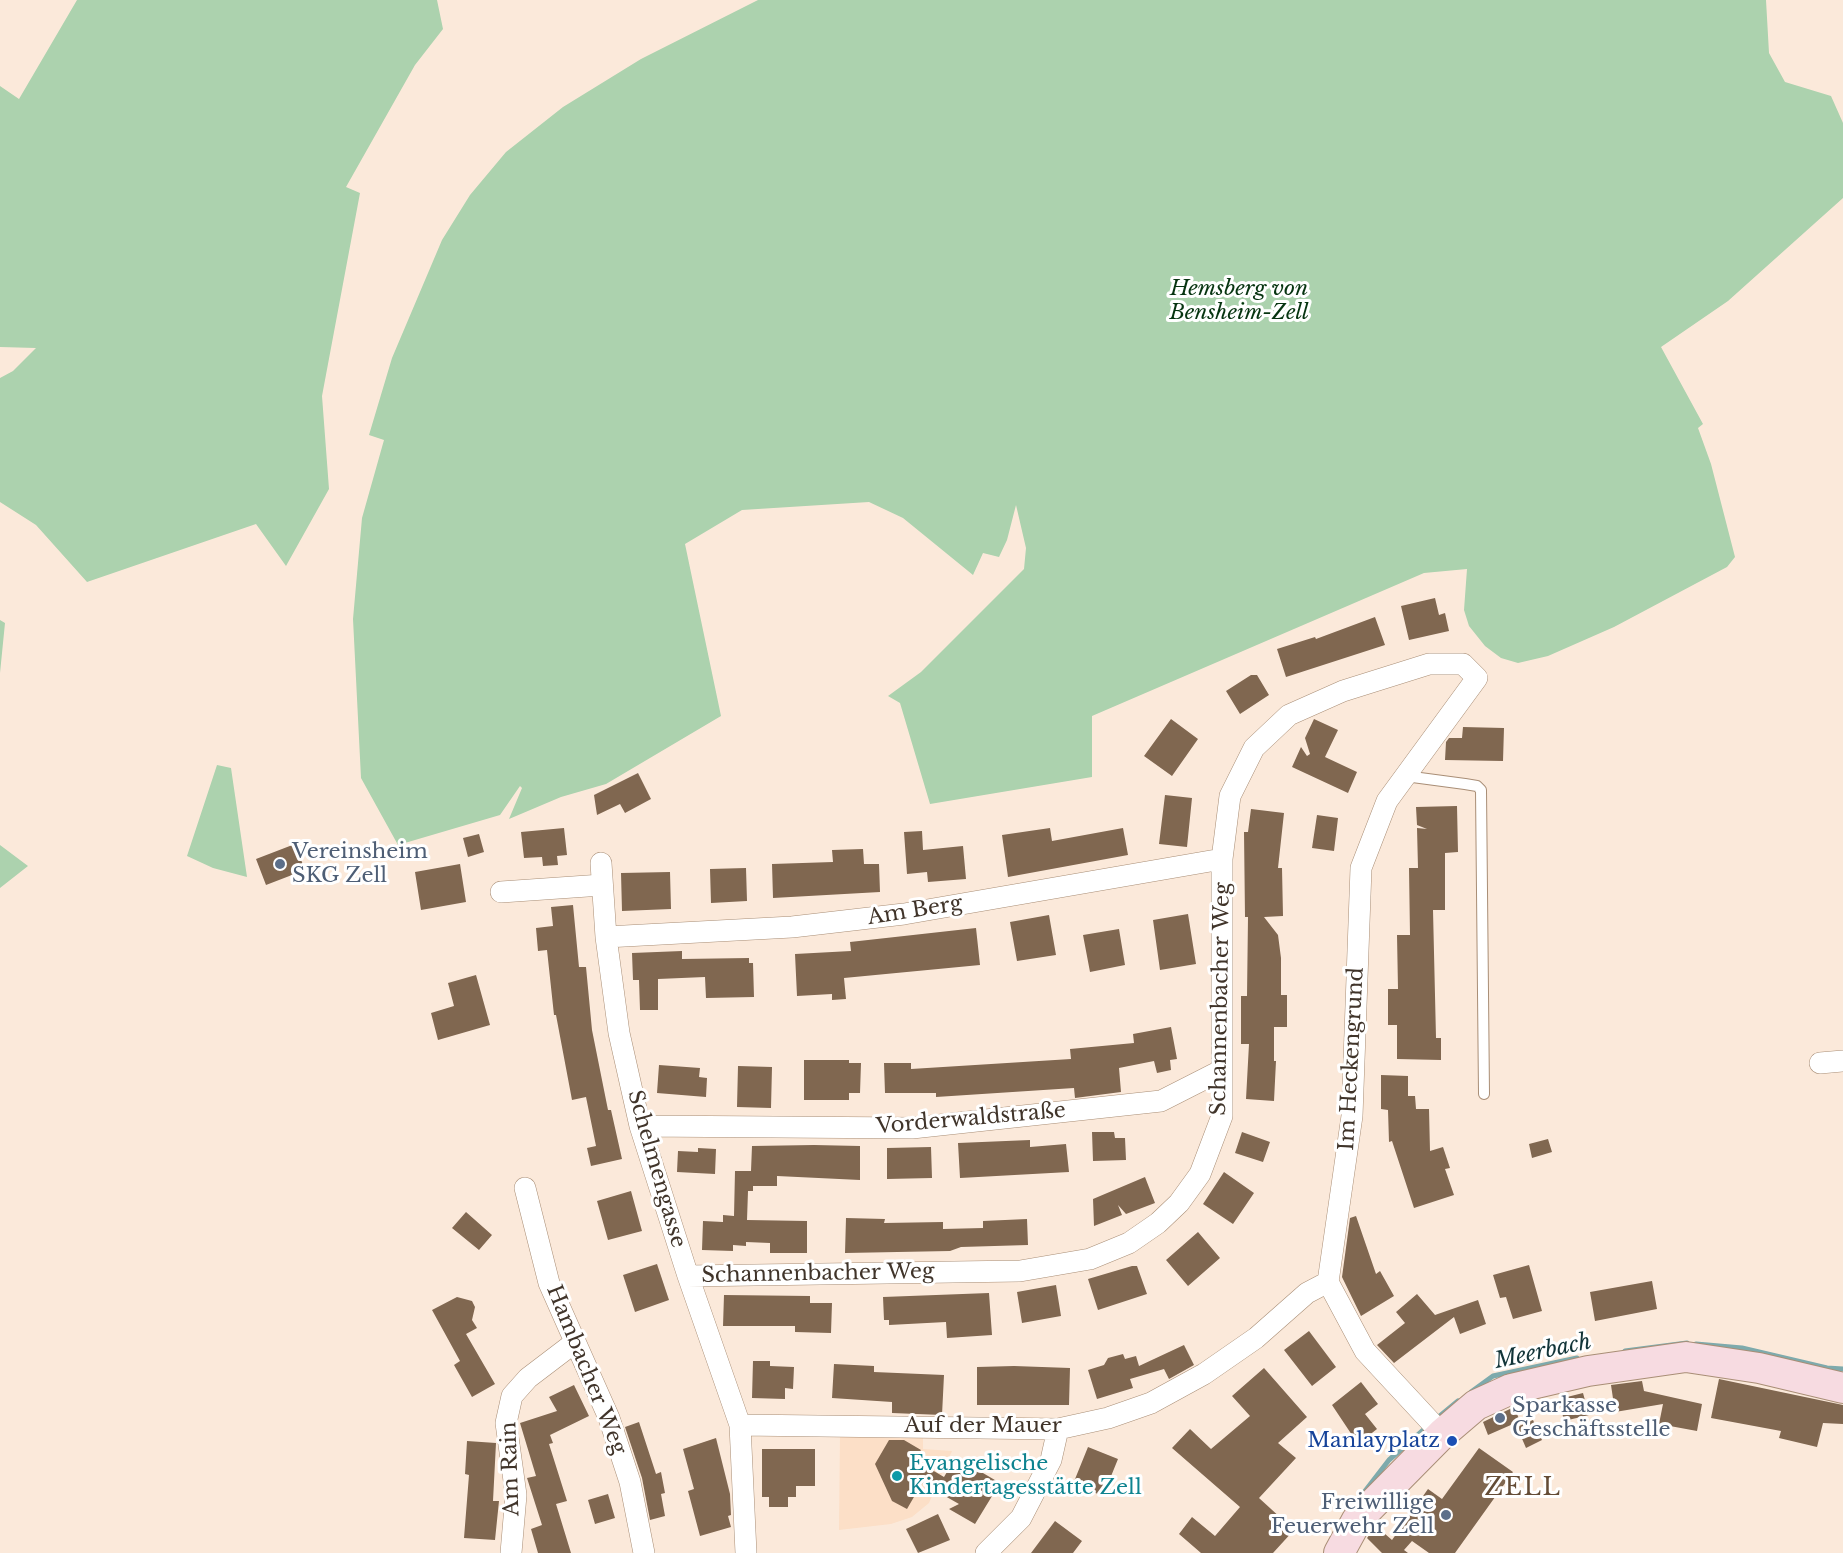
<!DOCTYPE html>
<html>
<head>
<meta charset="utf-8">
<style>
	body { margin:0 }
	canvas { display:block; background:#fbe9da }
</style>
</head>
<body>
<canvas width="1843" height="1553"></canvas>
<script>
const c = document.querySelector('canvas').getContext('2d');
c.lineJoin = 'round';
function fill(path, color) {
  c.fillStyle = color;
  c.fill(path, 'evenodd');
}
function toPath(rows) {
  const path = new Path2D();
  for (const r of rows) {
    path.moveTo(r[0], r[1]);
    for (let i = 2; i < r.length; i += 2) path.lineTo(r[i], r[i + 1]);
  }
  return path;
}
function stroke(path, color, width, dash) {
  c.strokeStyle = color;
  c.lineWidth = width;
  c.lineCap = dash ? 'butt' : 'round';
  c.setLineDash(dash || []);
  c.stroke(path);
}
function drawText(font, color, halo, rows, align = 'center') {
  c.font = font + ' "Libre Baskerville",serif';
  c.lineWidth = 6;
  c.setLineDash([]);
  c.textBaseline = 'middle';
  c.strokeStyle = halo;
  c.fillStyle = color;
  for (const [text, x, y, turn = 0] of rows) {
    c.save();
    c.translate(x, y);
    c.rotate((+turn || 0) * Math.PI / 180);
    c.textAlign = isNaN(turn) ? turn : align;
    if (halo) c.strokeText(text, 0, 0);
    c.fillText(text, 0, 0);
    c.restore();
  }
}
fill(toPath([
	[840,1432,923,1432,923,1449,952,1451,929,1503,912,1517,891,1524,839,1530]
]), '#fcdfc7');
fill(toPath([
	[77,0,437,0,443,29,415,65,346,187,360,193,322,396,329,489,286,566,256,524,87,582,36,525,0,502,0,378,13,371,36,348,0,347,0,86,19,99],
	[758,0,1766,0,1769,53,1785,82,1831,96,1843,123,1843,198,1728,301,1661,347,1703,424,1698,428,1711,464,1735,557,1727,567,1614,627,1548,656,1518,663,1501,658,1485,646,1469,626,1464,610,1467,569,1424,573,1092,716,1092,777,930,804,900,703,888,696,921,672,1024,569,1026,548,1016,505,1007,540,999,557,983,553,973,575,903,518,869,502,742,510,685,544,721,716,606,784,561,797,509,819,522,788,520,786,500,815,398,845,361,778,353,619,362,518,384,440,369,435,392,358,442,240,470,195,506,152,563,107,641,59],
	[0,620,5,623,0,673],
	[217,765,231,768,247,877,213,868,187,856],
	[0,845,28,866,0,888]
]), '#acd2ae');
stroke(toPath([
	[1696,1344,1742,1348,1827,1368,1843,1369],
	[1625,1351,1687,1343],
	[1471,1392,1493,1376,1577,1358],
	[1435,1420,1458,1401],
	[1362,1495,1389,1460,1428,1426]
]), '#7eaaac', 5);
fill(toPath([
	[1435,598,1439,615,1445,613,1449,631,1409,640,1401,606],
	[1375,617,1385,645,1286,677,1277,649,1315,637,1316,639],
	[1251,675,1257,675,1269,695,1240,714,1226,691],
	[1171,719,1198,739,1172,776,1144,756],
	[1314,719,1338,730,1325,757,1357,772,1348,793,1292,767,1301,747,1307,756,1310,754,1305,738],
	[1463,727,1504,728,1503,761,1445,760,1446,742,1449,738,1462,738],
	[638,773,651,799,625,813,620,804,597,815,594,795],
	[1165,795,1192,798,1187,847,1159,844],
	[1457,806,1458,852,1445,853,1445,910,1433,910,1436,1038,1441,1038,1441,1060,1397,1059,1397,1025,1388,1025,1388,989,1398,989,1397,935,1410,935,1409,868,1418,868,1417,828,1427,829,1417,825,1416,807],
	[1251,809,1284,813,1278,868,1282,868,1283,916,1264,917,1278,935,1281,958,1281,995,1287,995,1287,1027,1274,1027,1274,1061,1276,1061,1274,1101,1246,1099,1249,1044,1241,1044,1241,996,1247,996,1248,917,1245,917,1244,832,1248,832],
	[1317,815,1338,818,1334,851,1312,848],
	[564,828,567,855,557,856,558,865,543,866,542,857,524,858,521,832],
	[1050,828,1052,841,1123,828,1128,855,1008,877,1002,835],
	[922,831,923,850,963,846,966,879,928,882,927,872,907,874,904,832],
	[479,834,484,852,468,857,463,838],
	[295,844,305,870,266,885,256,859],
	[863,849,864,864,879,864,880,892,773,898,772,864,833,862,832,850],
	[460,864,466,902,421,910,415,872],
	[746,868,747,901,711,903,710,869],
	[670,872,671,909,622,911,621,873],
	[573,905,579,967,586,967,592,1030,608,1110,611,1110,622,1159,591,1166,587,1148,596,1146,586,1097,572,1100,556,1015,554,1015,547,950,538,951,536,928,553,926,551,907],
	[1188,914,1196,964,1160,970,1153,920],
	[1049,915,1056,955,1017,961,1010,922],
	[976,928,980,965,844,978,846,999,832,1000,832,994,797,996,795,954,851,951,850,942],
	[1119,929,1125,965,1090,972,1083,935],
	[682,951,682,959,749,958,749,963,753,963,754,997,706,998,705,977,658,979,658,1010,640,1010,639,980,633,980,632,953],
	[476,975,490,1025,438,1040,431,1013,454,1006,448,983],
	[1171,1027,1177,1059,1170,1060,1171,1070,1157,1073,1154,1061,1119,1068,1121,1092,1075,1098,1074,1088,936,1097,936,1093,885,1093,884,1063,911,1063,911,1069,1071,1059,1070,1049,1134,1043,1133,1034],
	[804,1060,849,1060,849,1063,861,1063,860,1093,849,1093,849,1100,804,1100],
	[659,1065,700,1068,699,1077,707,1078,706,1097,657,1093],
	[738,1066,772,1067,771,1108,737,1107],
	[1381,1075,1408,1076,1408,1096,1415,1096,1416,1109,1429,1109,1430,1151,1443,1147,1450,1168,1445,1169,1454,1195,1414,1208,1392,1141,1389,1142,1388,1110,1381,1109],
	[1092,1132,1114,1132,1115,1138,1125,1138,1126,1160,1093,1161],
	[1242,1132,1270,1142,1263,1162,1235,1153],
	[1548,1139,1552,1152,1532,1158,1529,1144],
	[1030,1140,1030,1147,1066,1144,1069,1172,960,1178,958,1143],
	[814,1145,860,1146,860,1180,777,1176,777,1186,753,1186,753,1191,748,1191,747,1220,807,1221,807,1253,770,1253,770,1243,746,1242,746,1246,733,1245,733,1251,702,1250,703,1221,723,1222,723,1215,734,1216,735,1171,751,1171,752,1146],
	[931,1147,932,1178,887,1179,887,1148],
	[698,1148,716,1149,715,1174,677,1172,678,1151,698,1152],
	[1224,1172,1254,1193,1233,1224,1203,1204],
	[1145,1177,1155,1203,1126,1214,1118,1205,1122,1215,1094,1226,1093,1199],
	[631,1191,642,1231,608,1240,597,1201],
	[466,1212,492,1235,479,1250,452,1228],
	[1356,1216,1376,1274,1380,1271,1394,1296,1361,1316,1342,1277,1350,1218],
	[846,1218,885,1219,884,1223,943,1222,943,1229,983,1228,983,1221,1027,1219,1028,1245,961,1247,950,1251,845,1253],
	[1198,1232,1220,1258,1188,1286,1166,1260],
	[657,1264,669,1300,635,1312,623,1275],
	[1529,1265,1542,1311,1513,1319,1506,1297,1500,1298,1493,1275],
	[1132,1266,1137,1266,1147,1294,1098,1310,1088,1279],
	[1652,1281,1657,1309,1595,1321,1590,1292],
	[1056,1285,1061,1316,1022,1323,1017,1292],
	[989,1293,992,1335,947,1338,946,1322,889,1325,889,1320,884,1320,883,1297],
	[1417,1294,1435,1315,1478,1300,1486,1324,1460,1334,1454,1317,1394,1363,1377,1345,1405,1323,1396,1312],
	[724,1295,810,1296,810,1303,832,1303,831,1333,795,1332,795,1326,723,1326],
	[457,1297,472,1301,475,1307,472,1320,477,1328,466,1334,495,1384,472,1397,454,1365,460,1361,432,1310],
	[1309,1331,1336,1367,1312,1386,1284,1350],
	[1184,1345,1194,1365,1169,1379,1164,1369,1130,1379,1133,1388,1097,1399,1088,1370,1104,1365,1108,1358,1123,1354,1125,1359,1136,1356,1139,1366],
	[753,1361,770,1361,770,1366,794,1367,793,1389,785,1388,785,1399,752,1398],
	[834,1364,874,1366,874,1372,944,1375,942,1415,892,1413,892,1402,832,1398],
	[1014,1366,1070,1368,1069,1405,977,1405,977,1367],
	[1264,1368,1307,1417,1278,1443,1296,1458,1259,1498,1294,1530,1273,1553,1201,1553,1179,1534,1192,1517,1215,1536,1240,1507,1172,1448,1190,1429,1211,1449,1250,1416,1232,1396],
	[1719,1379,1843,1405,1843,1424,1823,1423,1817,1447,1779,1438,1781,1431,1711,1418],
	[1642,1381,1644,1391,1702,1404,1697,1431,1659,1424,1663,1404,1615,1412,1611,1385],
	[1361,1382,1378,1404,1365,1414,1377,1429,1358,1444,1332,1405],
	[574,1385,589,1416,550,1435,553,1443,549,1444,567,1501,556,1504,571,1553,538,1553,531,1529,542,1525,527,1478,536,1476,520,1423,557,1411,549,1397],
	[1583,1393,1589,1415,1564,1421,1559,1399],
	[1514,1407,1520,1421,1488,1435,1483,1422],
	[1533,1420,1542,1440,1526,1448,1517,1427],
	[639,1422,656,1474,661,1472,665,1493,661,1494,665,1516,650,1520,642,1478,625,1427],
	[716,1438,730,1494,731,1515,728,1516,731,1527,700,1536,688,1491,694,1489,683,1449],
	[889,1440,904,1440,921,1450,915,1460,944,1477,954,1460,969,1469,971,1466,1000,1483,975,1524,949,1509,959,1504,922,1483,907,1509,892,1501,875,1464],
	[467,1441,496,1443,493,1501,499,1501,495,1540,464,1538,469,1475,465,1474],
	[1088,1447,1118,1459,1103,1496,1073,1484],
	[1479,1448,1513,1472,1455,1553,1429,1553,1412,1541,1404,1550,1408,1553,1382,1553,1367,1538,1376,1526,1392,1540,1428,1489,1442,1499],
	[762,1449,815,1449,815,1486,796,1486,796,1497,788,1497,788,1507,769,1507,769,1497,762,1497],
	[608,1494,615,1518,595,1524,588,1500],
	[938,1514,950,1540,918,1553,906,1529],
	[1055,1521,1082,1541,1073,1553,1031,1553]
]), '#806750');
const lane = toPath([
	[1405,776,1465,784,1477,786,1481,790,1484,1094]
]);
const street = toPath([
	[601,863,606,937,619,1033,640,1126,688,1276,740,1425,746,1553],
	[501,892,602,885],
	[606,937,792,927,904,914,1222,859],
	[1820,1063,1843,1061],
	[640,1126,912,1128,1161,1101,1222,1070],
	[525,1188,549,1283,609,1418,630,1482,644,1553],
	[688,1276,1020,1271,1090,1259,1129,1243,1158,1223,1179,1203,1200,1174,1222,1116,1222,859,1230,796,1254,748,1289,715,1343,691,1429,664,1463,664,1477,678,1387,801,1361,868,1352,1116,1328,1282,1365,1351,1442,1434],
	[740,1425,1058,1429,1108,1418,1151,1403,1204,1374,1256,1338,1307,1293,1328,1282],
	[511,1553,516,1495,506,1423,512,1396,528,1378,574,1343],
	[986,1553,1021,1518,1051,1460,1058,1429]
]);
const secondary = toPath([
	[1339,1553,1357,1520,1442,1434,1476,1405,1511,1389,1588,1371,1686,1357,1759,1368,1843,1388]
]);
stroke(lane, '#a98e76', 12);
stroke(street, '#a98e76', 22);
stroke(secondary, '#a98e76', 32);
stroke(lane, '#fff', 10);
stroke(street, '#fff', 21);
stroke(secondary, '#f7dbe1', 30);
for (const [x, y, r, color] of [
	[280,864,6,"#5c6f8a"],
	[1500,1418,6,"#5c6f8a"],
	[1452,1441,6,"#1a4fb4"],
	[897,1476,6,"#0f9aa8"],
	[1446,1515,6,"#5c6f8a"]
]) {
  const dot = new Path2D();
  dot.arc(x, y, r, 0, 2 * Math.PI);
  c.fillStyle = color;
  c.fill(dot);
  stroke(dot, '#fff', 2);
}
drawText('italic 21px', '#063410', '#fff', [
	["Hemsberg von",1239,289],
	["Bensheim-Zell",1239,313]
]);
drawText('21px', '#4e5e75', '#fff', [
	["Vereinsheim",292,852],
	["SKG Zell",292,876],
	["Sparkasse",1512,1406],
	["Geschäftsstelle",1512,1430],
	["Freiwillige",1434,1503,"right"],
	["Feuerwehr Zell",1434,1527,"right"]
], 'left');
drawText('21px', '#40342a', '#fff', [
	["Am Berg",915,911,-9],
	["Schannenbacher Weg",1221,999,-89],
	["Im Heckengrund",1352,1059,-87],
	["Vorderwaldstraße",971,1119,-5],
	["Schelmengasse",656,1169,74],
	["Schannenbacher Weg",818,1274,-1],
	["Hambacher Weg",586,1370,68],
	["Auf der Mauer",983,1426],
	["Am Rain",511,1469,-92]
]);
drawText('21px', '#164399', '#fff', [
	["Manlayplatz",1440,1441]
], 'right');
drawText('21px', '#0d838f', '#fff', [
	["Evangelische",909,1464],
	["Kindertagesstätte Zell",909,1488]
], 'left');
drawText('italic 22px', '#123438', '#fff', [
	["Meerbach",1543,1352,-12]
]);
c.letterSpacing = '1.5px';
drawText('24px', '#644c36', '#fff', [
	["ZELL",1523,1488]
]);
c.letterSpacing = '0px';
</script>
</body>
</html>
